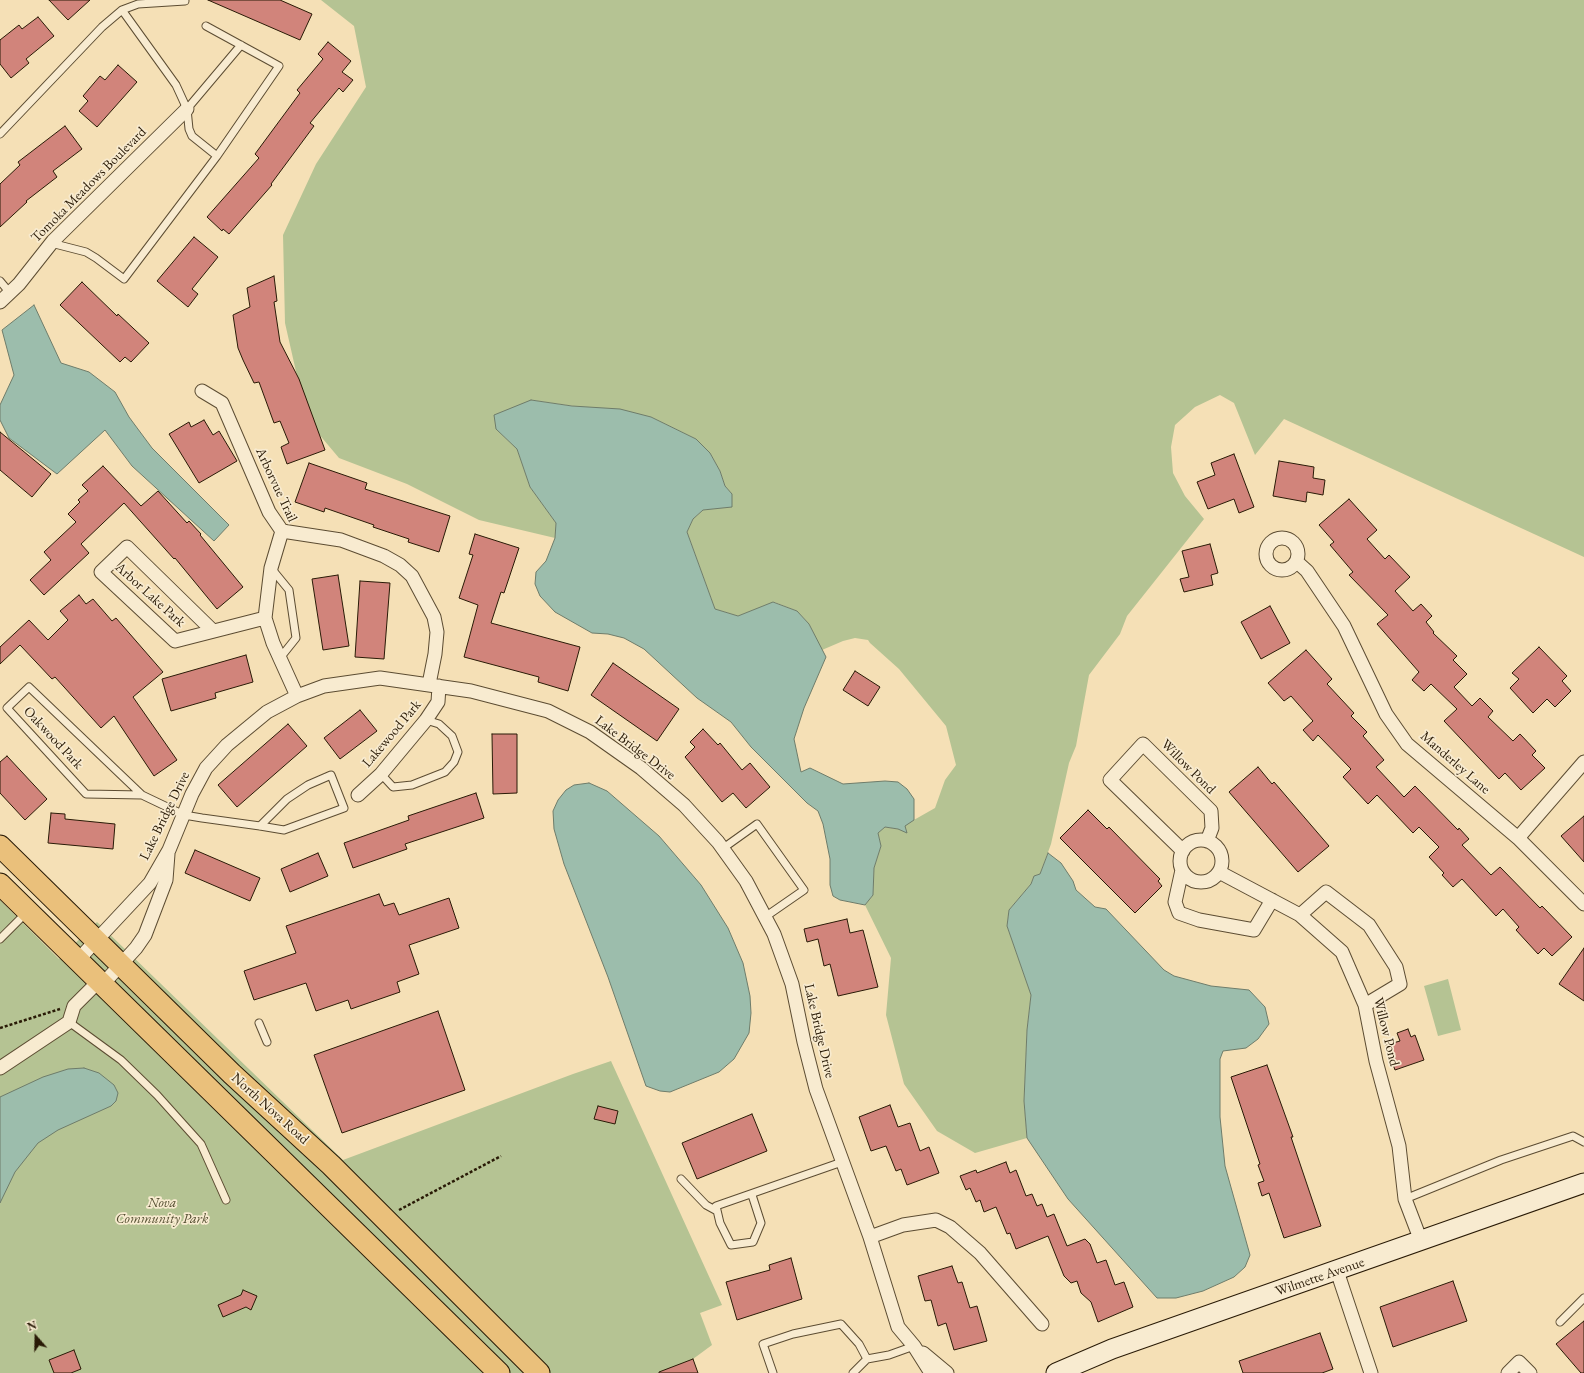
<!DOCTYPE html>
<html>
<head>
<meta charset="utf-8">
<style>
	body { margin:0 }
	#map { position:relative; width:1584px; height:1373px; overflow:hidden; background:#f5e0b6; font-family:"EB Garamond",serif }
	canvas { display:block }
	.north { position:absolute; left:16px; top:1317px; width:40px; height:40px; -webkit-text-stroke:3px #f8ebd0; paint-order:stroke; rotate:340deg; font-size:11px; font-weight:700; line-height:16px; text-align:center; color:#291a06 }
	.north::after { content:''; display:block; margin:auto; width:14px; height:18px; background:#291a06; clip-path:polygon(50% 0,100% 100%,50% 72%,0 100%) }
</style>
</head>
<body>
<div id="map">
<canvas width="1584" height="1373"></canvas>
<div class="north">N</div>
</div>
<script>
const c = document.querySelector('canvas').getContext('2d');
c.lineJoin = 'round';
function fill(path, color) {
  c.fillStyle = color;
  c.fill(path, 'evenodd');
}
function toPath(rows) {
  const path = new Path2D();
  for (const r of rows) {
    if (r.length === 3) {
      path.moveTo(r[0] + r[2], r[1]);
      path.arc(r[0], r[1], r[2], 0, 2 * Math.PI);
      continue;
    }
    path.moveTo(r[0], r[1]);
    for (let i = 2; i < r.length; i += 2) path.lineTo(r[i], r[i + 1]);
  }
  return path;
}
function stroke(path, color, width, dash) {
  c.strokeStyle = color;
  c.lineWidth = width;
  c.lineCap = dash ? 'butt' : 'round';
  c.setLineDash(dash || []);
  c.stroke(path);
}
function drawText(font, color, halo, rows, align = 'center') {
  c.font = font + ' "EB Garamond",serif';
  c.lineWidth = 3.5;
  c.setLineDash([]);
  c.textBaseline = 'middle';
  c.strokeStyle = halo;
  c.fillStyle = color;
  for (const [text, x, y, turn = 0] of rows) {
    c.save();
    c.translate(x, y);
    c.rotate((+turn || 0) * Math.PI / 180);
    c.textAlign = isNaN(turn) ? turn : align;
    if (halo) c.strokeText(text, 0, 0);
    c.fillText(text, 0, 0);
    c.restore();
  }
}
fill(toPath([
	[321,0,1584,0,1584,557,1284,419,1255,455,1234,403,1220,395,1195,407,1175,425,1171,447,1173,473,1185,496,1204,519,1127,616,1120,634,1089,675,1076,746,1069,763,1051,844,1040,874,1034,876,1031,884,1009,910,1007,926,1031,995,1027,1030,1024,1101,1027,1138,975,1153,937,1131,904,1084,886,1015,891,958,865,905,873,895,874,868,881,846,878,833,885,827,898,829,935,808,945,780,956,765,946,726,899,669,870,643,868,640,855,638,843,641,822,650,809,624,797,611,774,602,738,616,715,609,687,532,693,519,703,510,715,508,732,494,725,486,720,471,710,453,696,439,651,417,531,400,496,429,517,449,530,487,556,523,555,538,479,520,407,484,339,458,307,420,285,323,283,235,316,164,366,87,354,26],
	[0,900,59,959,97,922,343,1160,573,1074,611,1061,722,1305,700,1313,712,1345,693,1359,660,1373,0,1373],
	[1448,979,1461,1030,1438,1036,1424,986]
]), '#b5c393');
const water = toPath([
	[34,305,61,363,89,372,115,392,129,417,152,448,229,525,214,541,132,466,105,430,57,474,9,438,0,420,0,405,14,375,2,330,34,305],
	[531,400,572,406,620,409,651,417,696,439,710,453,720,471,725,486,732,494,732,507,703,510,693,519,687,532,715,609,738,616,773,602,797,611,809,624,826,657,804,708,794,739,801,772,810,768,843,784,885,781,898,782,907,789,914,799,914,820,905,826,907,833,898,829,885,827,878,833,881,846,874,868,873,895,865,905,840,900,833,896,830,885,830,859,823,824,818,811,807,803,751,747,731,722,697,698,644,649,624,638,608,634,592,633,555,612,540,596,535,584,536,572,546,561,555,538,556,523,530,487,517,449,496,429,494,415,531,400],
	[589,783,607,791,659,836,701,885,728,928,743,963,750,996,751,1013,749,1033,734,1059,719,1072,670,1092,660,1091,646,1086,608,977,564,864,554,829,553,811,558,800,566,790,574,785,589,783],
	[1048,853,1061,863,1073,881,1076,890,1095,907,1106,909,1164,970,1174,976,1211,986,1249,990,1265,1007,1269,1024,1258,1039,1246,1048,1223,1051,1220,1059,1220,1117,1225,1166,1250,1255,1245,1267,1234,1277,1203,1291,1176,1298,1157,1298,1068,1199,1027,1138,1024,1101,1027,1030,1031,995,1007,926,1009,910,1031,884,1034,876,1040,874,1048,853],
	[84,1068,99,1073,114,1085,118,1093,116,1101,111,1106,58,1130,38,1143,15,1172,0,1203,0,1097,43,1077,68,1069,84,1068]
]);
fill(water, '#9cbdac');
stroke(water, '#6e7c6a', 1);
const building = toPath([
	[49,0,90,0,68,20,49,0],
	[208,0,280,0,312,14,300,40,208,0],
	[38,17,54,36,26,59,29,63,11,78,0,64,0,40,19,25,22,29,38,17],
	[328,42,351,61,342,72,353,80,343,92,339,88,310,123,314,126,271,184,272,185,229,234,223,229,222,231,207,217,259,158,255,154,300,93,297,90,323,59,318,54,328,42],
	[118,65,137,82,97,127,79,111,88,101,83,96,100,76,105,80,118,65],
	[65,126,82,149,53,171,57,177,26,201,27,202,0,227,0,184,20,165,18,162,65,126],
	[194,237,218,257,192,289,198,294,188,307,157,281,194,237],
	[274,276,277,301,274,302,280,342,299,379,325,450,287,464,281,447,289,443,280,421,274,423,259,382,254,383,243,360,238,348,233,315,250,307,247,288,274,276],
	[82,282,117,316,118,314,149,343,131,362,125,357,120,362,60,305,82,282],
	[204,420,213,435,219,431,237,461,199,483,169,434,189,422,191,427,204,420],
	[0,432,51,474,32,497,0,470,0,432],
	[1234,454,1254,507,1239,513,1234,499,1208,509,1197,482,1215,475,1211,463,1234,454],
	[1279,461,1314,467,1313,478,1325,480,1323,495,1307,492,1306,502,1273,496,1279,461],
	[309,463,367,483,365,489,450,516,439,552,408,542,409,539,373,527,374,525,325,508,324,512,295,502,309,463],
	[103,466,141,506,158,491,187,523,189,521,201,534,200,535,243,587,217,609,175,558,174,559,124,503,81,544,89,553,44,595,30,580,51,560,44,552,76,522,68,514,80,502,78,500,88,491,82,485,103,466],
	[1349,499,1377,530,1367,539,1385,559,1389,555,1410,577,1395,591,1413,611,1421,604,1432,616,1426,622,1434,632,1433,633,1457,656,1453,660,1467,674,1454,687,1472,706,1480,698,1493,711,1488,717,1513,741,1520,734,1536,751,1532,755,1545,768,1521,790,1505,773,1499,779,1444,721,1457,709,1431,684,1424,691,1412,680,1419,672,1377,624,1388,615,1349,575,1353,572,1330,545,1334,542,1319,525,1349,499],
	[475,534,519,548,504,593,501,592,491,623,580,647,568,691,538,682,539,677,464,657,478,605,459,598,473,555,469,554,475,534],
	[1210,544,1218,573,1211,575,1213,585,1184,592,1180,579,1189,577,1182,551,1210,544],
	[338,575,349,646,323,650,312,579,338,575],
	[360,581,390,583,384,659,355,657,360,581],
	[79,595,86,604,93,599,112,621,116,618,163,672,133,697,177,760,154,776,114,716,101,728,55,677,52,679,20,645,0,664,0,647,29,620,48,640,68,620,60,611,79,595],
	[1270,606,1290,643,1261,659,1241,622,1270,606],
	[1539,647,1567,676,1562,681,1571,691,1555,707,1547,699,1533,713,1510,688,1519,679,1512,673,1539,647],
	[1306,650,1332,679,1327,684,1354,713,1351,716,1367,732,1363,736,1384,760,1376,767,1404,797,1415,786,1458,830,1459,828,1469,839,1462,845,1491,875,1500,867,1540,908,1542,906,1572,937,1552,956,1544,948,1538,954,1516,930,1519,927,1503,909,1496,916,1462,879,1453,887,1442,875,1444,873,1429,857,1439,847,1419,827,1413,833,1377,795,1368,804,1343,777,1351,769,1318,735,1313,741,1303,730,1313,721,1291,696,1284,701,1268,683,1306,650],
	[246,655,253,682,215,693,216,698,171,711,162,679,246,655],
	[613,663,679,709,657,741,591,695,613,663],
	[855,671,880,687,868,706,843,690,855,671],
	[360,710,377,731,340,759,324,738,360,710],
	[288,724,307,746,237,807,218,785,288,724],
	[703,729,718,745,720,743,742,770,750,763,770,787,746,808,733,793,722,802,685,757,695,747,690,742,703,729],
	[492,734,517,734,517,793,493,794,492,734],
	[7,756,47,799,25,820,0,793,0,762,7,756],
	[1258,767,1272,784,1274,782,1329,846,1298,872,1229,792,1258,767],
	[476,793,484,818,405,844,407,849,353,868,344,843,409,820,408,816,476,793],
	[1088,810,1107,829,1109,827,1160,879,1158,881,1162,886,1135,913,1060,838,1088,810],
	[51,813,65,814,65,819,115,824,113,849,48,843,51,813],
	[1584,816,1584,862,1561,836,1584,816],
	[195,850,260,878,250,901,185,873,195,850],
	[318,853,328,876,290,892,281,869,318,853],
	[379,894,384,906,394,903,399,915,449,898,459,928,409,945,419,974,397,982,400,992,351,1009,348,1000,316,1011,306,983,254,1000,244,971,296,953,286,926,379,894],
	[847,919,850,933,863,930,878,987,838,996,830,964,824,966,818,939,807,942,804,929,847,919],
	[1584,948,1584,1001,1559,984,1584,948],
	[438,1011,465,1090,342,1133,314,1055,438,1011],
	[1408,1029,1411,1037,1415,1035,1424,1060,1395,1070,1386,1045,1400,1041,1397,1033,1408,1029],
	[1267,1065,1293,1137,1291,1137,1321,1226,1284,1238,1269,1193,1262,1196,1258,1183,1264,1181,1258,1165,1260,1164,1231,1077,1267,1065],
	[890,1105,898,1127,910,1123,920,1151,929,1147,939,1173,907,1185,901,1169,896,1171,886,1146,871,1151,859,1117,890,1105],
	[598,1106,618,1111,615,1124,594,1119,598,1106],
	[752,1114,767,1151,697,1179,682,1143,752,1114],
	[1006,1162,1010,1173,1016,1170,1026,1196,1032,1194,1037,1206,1042,1204,1047,1217,1054,1214,1067,1246,1085,1239,1090,1244,1097,1263,1106,1260,1115,1285,1124,1282,1133,1307,1098,1322,1091,1302,1081,1293,1077,1281,1071,1283,1064,1276,1048,1236,1016,1249,1010,1233,1007,1234,996,1207,984,1212,980,1200,976,1202,970,1188,966,1190,960,1176,976,1170,977,1173,1006,1162],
	[791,1258,802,1299,737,1320,726,1282,770,1270,769,1265,791,1258],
	[952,1266,958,1283,962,1282,970,1308,977,1306,987,1341,954,1350,946,1323,938,1326,931,1300,925,1301,918,1276,952,1266],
	[1453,1281,1467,1321,1393,1347,1380,1307,1453,1281],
	[243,1290,257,1296,251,1310,246,1307,223,1317,218,1305,241,1295,243,1290],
	[1584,1321,1584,1373,1581,1373,1556,1344,1584,1321],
	[1320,1333,1333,1369,1322,1373,1243,1373,1239,1361,1320,1333],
	[74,1350,81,1369,71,1373,54,1373,49,1360,74,1350],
	[693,1359,698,1373,659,1373,659,1372,693,1359]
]);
fill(building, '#d1847b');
stroke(building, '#291a06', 1);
const lane = toPath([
	[122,10,176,85,187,109,189,129,192,136,217,156],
	[187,109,241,45],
	[0,134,102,27,122,10,138,4,185,1],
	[51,243,86,252,96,258,124,279,217,156,279,66,206,26],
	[0,281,10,293],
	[271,568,289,590,296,638,280,658],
	[381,774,393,787,412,785,445,772,454,762,458,752,452,736,439,724,426,720],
	[142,795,29,687,7,708,86,794,142,795,184,815,202,818,260,826,284,830,344,808,331,775,308,785,287,799,260,826],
	[722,849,757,824,804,890,765,917],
	[0,939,27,912],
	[69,1022,121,1060,157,1095,201,1144,226,1200],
	[259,1023,267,1042],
	[681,1179,706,1205,717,1211],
	[752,1195,761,1223,753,1242,731,1245,720,1223,716,1206,842,1162],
	[1405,1199,1501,1160,1573,1136,1584,1142],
	[1560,1322,1584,1298],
	[773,1373,763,1344,793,1334,841,1324,859,1344,867,1359],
	[853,1373,867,1359,889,1355,914,1346]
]);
const street = toPath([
	[0,302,19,284,53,241,187,109],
	[202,391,222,403,269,512,282,531,271,568,265,618,273,643,297,696],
	[282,531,341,540,384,556,400,565,412,576,434,617,437,632,435,654,429,684],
	[1282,554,16],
	[1297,562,1307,571,1344,626,1386,714,1407,744,1518,838,1584,904],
	[213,631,127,547,101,572,175,641,265,618],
	[358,795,381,774,426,720,438,702,439,686],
	[1518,838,1584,762],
	[1201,861,21],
	[1183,851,1110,780,1143,744,1211,811,1212,828,1207,841],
	[1182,870,1175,902,1179,913,1199,920,1254,930,1272,900],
	[1219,872,1300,915,1342,952,1365,1005,1376,1061,1399,1146,1405,1199,1421,1241],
	[1300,915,1326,892,1369,925,1396,967,1400,984,1365,1005],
	[78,960,150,883,169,850,192,794,206,768,227,745,267,712,297,696,324,686,380,678,471,691,548,711,590,732,641,768,684,805,718,842,746,881,774,934,792,984,804,1042,816,1089,870,1237,898,1327,914,1346,931,1373],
	[102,985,136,948,145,935,166,880,168,854],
	[0,1068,69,1022,74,1006,99,981],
	[870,1237,903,1225,936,1220,950,1227,980,1253,1042,1324],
	[1337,1271,1371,1373],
	[923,1353,947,1373],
	[1508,1373,1519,1362,1530,1373]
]);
const secondary = toPath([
	[1056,1373,1112,1349,1584,1183]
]);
const primary = toPath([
	[0,846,232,1074,331,1165,539,1373],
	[0,884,499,1373]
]);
stroke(lane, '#5c4c32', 9);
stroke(street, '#5c4c32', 15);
stroke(secondary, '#291a06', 21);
stroke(primary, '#291a06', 23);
stroke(toPath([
	[0,1028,60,1009],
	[399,1210,501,1156]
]), '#291a06', 2.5, [3, 2]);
stroke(lane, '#f8ebd0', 7);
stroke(street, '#f8ebd0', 13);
stroke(secondary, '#f8ebd0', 19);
stroke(primary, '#eac07b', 21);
drawText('14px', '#291a06', '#f8ebd0', [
	["Tomoka Meadows Boulevard",89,185,-45],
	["Arborvue Trail",276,485,65],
	["Arbor Lake Park",150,595,42],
	["Lakewood Park",392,734,-50],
	["Oakwood Park",53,738,47],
	["Lake Bridge Drive",635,748,37],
	["Manderley Lane",1455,763,41],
	["Willow Pond",1188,767,45],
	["Lake Bridge Drive",165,816,-64],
	["Lake Bridge Drive",819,1031,77],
	["Willow Pond",1386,1032,76],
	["North Nova Road",270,1109,42],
	["Wilmette Avenue",1320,1277,-19]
]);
drawText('italic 14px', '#534d30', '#f8ebd0', [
	["Nova",162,1203],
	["Community Park",162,1219]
]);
</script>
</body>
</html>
